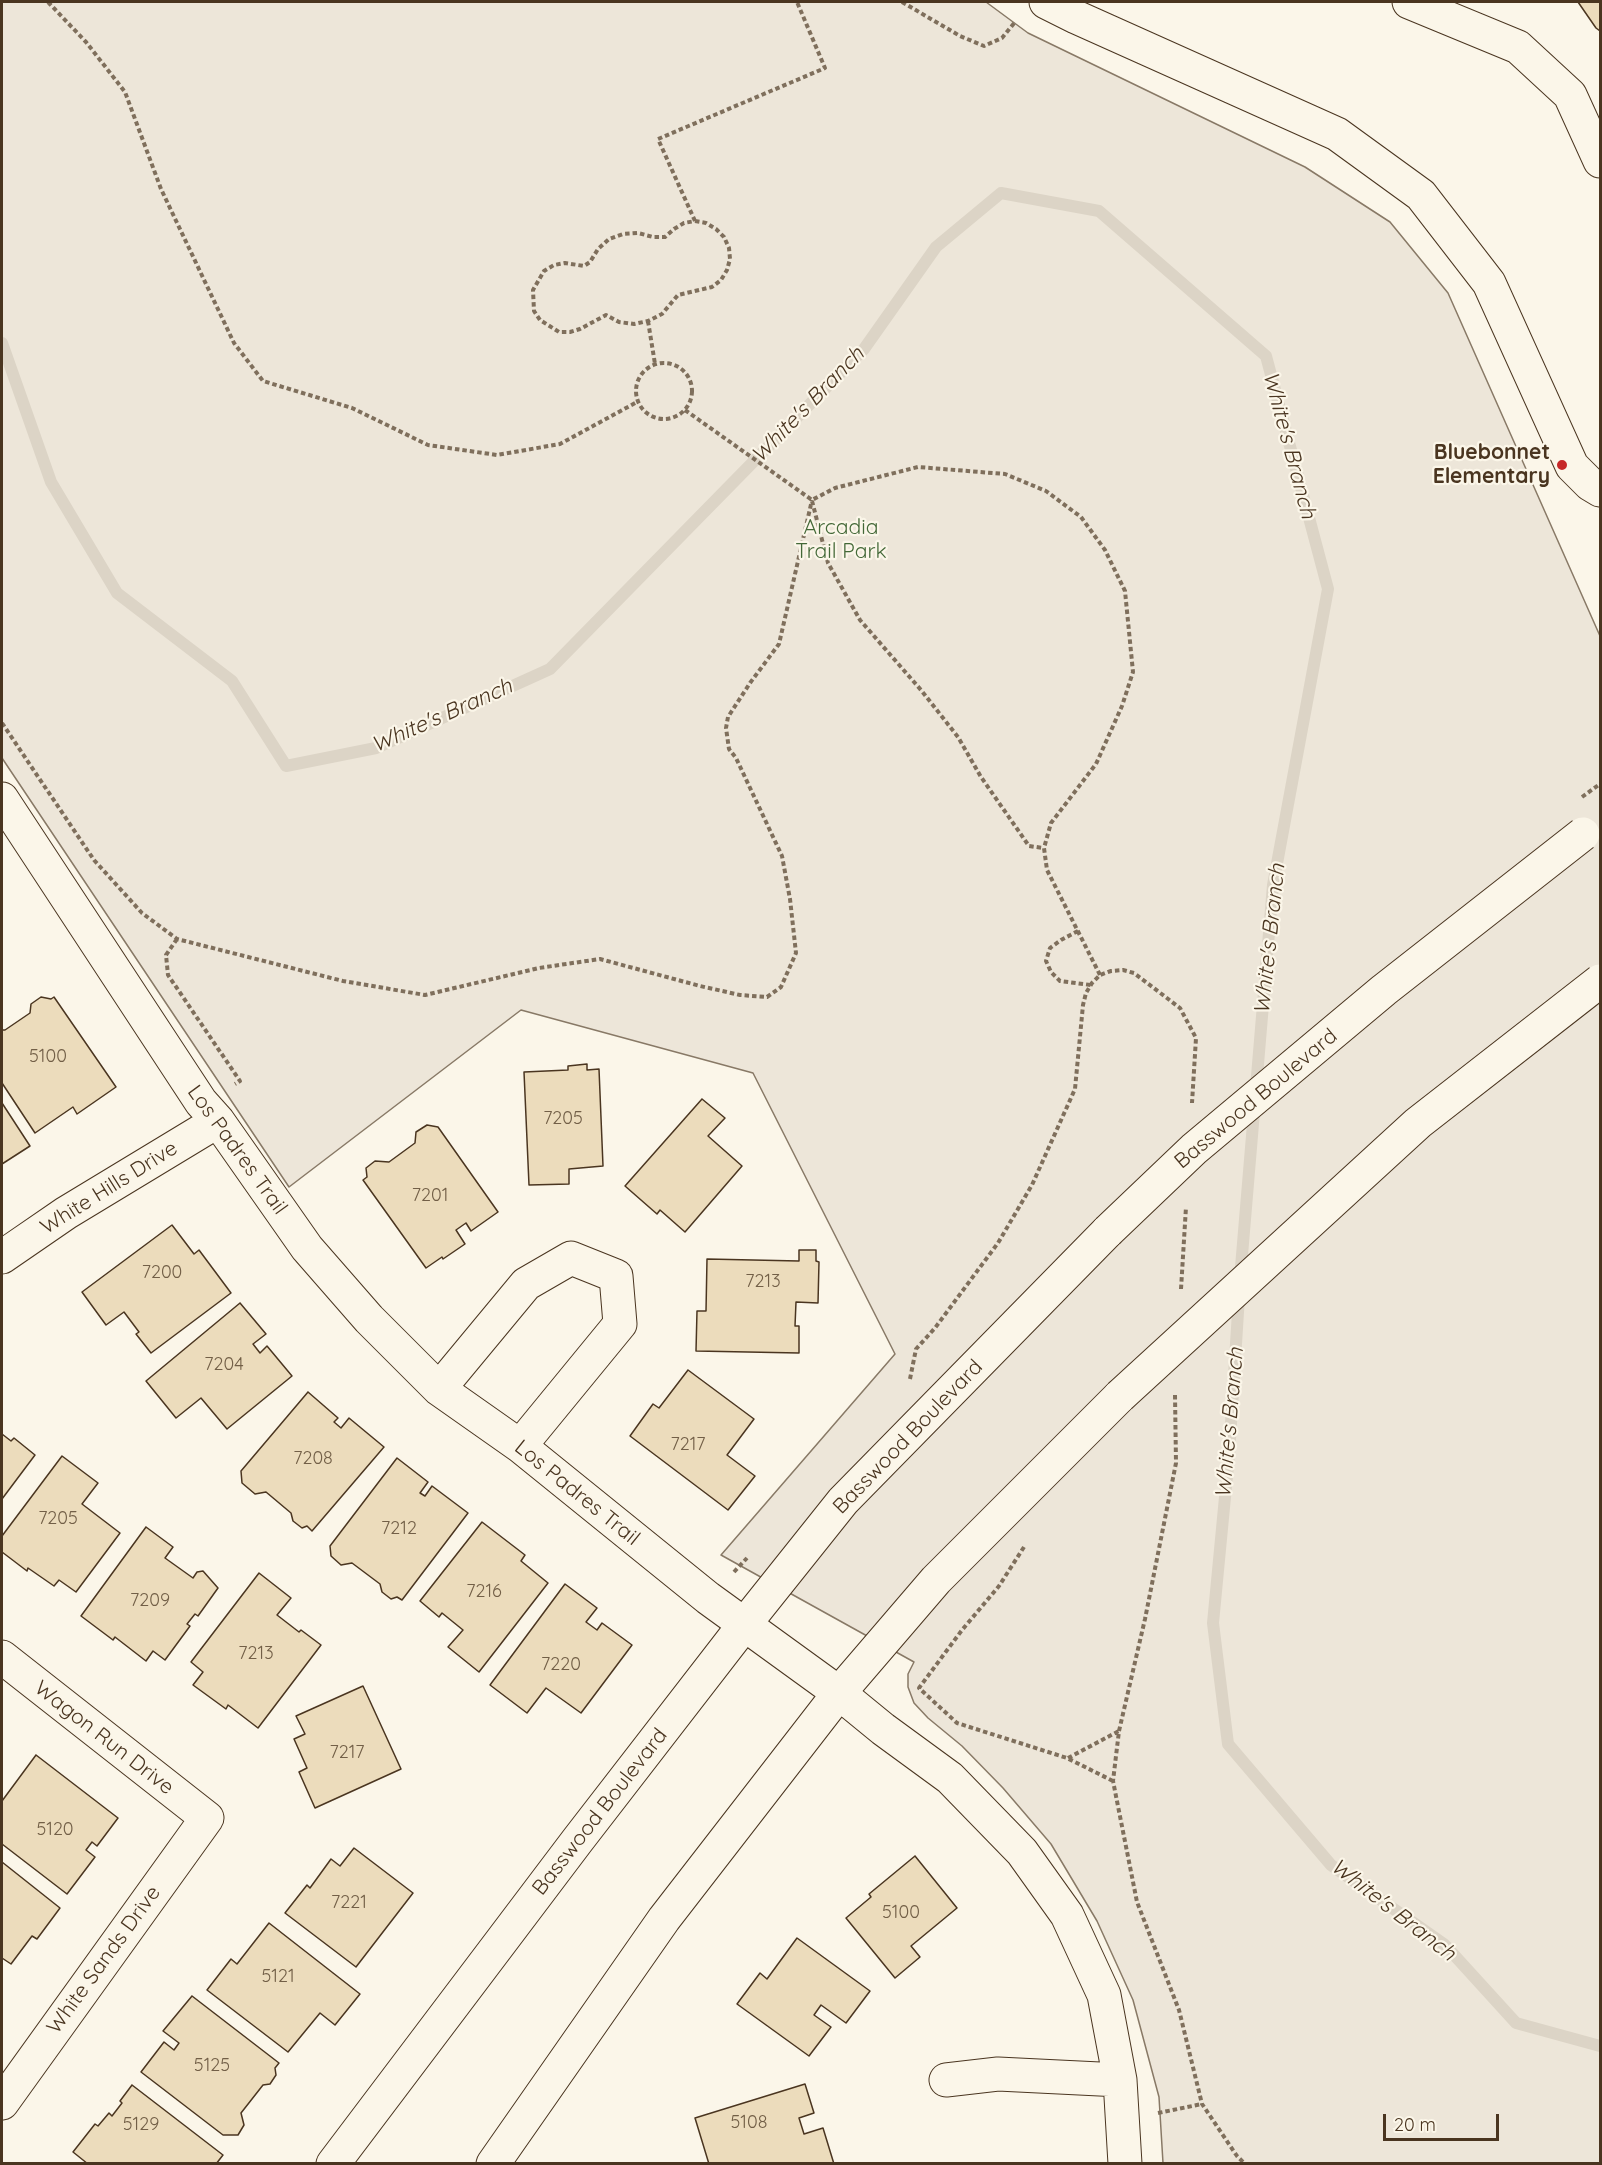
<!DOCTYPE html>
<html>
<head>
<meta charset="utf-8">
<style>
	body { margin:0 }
	#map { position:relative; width:1602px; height:2165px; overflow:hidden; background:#fbf6e9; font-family:Quicksand,sans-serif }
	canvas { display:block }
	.frame { position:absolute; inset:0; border:3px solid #4a3520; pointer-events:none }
	.scale { position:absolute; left:1383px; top:2114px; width:116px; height:27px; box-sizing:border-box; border:3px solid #4a3520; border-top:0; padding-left:8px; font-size:18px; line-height:21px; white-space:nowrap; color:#4a3520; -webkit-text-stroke:4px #fbf6e9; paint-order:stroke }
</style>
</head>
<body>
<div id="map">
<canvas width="1602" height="2165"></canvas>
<div class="frame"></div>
<div class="scale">20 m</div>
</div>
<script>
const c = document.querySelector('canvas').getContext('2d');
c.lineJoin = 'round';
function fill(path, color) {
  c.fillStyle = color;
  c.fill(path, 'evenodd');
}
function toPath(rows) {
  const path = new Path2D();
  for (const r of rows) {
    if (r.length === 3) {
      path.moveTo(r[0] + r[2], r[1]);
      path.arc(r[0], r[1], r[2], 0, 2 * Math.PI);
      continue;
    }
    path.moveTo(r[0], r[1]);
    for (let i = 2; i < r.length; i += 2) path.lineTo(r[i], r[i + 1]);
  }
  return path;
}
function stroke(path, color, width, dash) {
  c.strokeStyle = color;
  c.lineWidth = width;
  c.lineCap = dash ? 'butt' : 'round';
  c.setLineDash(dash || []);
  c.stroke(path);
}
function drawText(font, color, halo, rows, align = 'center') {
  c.font = font + ' Quicksand,sans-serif';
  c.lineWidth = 4.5;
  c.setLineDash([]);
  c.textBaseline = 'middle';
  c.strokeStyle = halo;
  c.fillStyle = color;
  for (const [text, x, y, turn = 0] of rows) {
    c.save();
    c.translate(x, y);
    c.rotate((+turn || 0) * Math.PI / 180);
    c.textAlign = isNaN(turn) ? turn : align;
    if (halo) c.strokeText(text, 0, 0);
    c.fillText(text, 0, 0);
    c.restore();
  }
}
const green = toPath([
	[2,2,986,2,1028,33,1305,167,1390,222,1448,293,1600,636,1600,2163,1163,2163,1159,2097,1133,2000,1097,1921,1051,1844,1003,1788,962,1746,928,1718,914,1703,908,1687,908,1674,914,1662,721,1555,895,1354,753,1073,521,1010,289,1187,2,758,2,2]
]);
fill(green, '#ede6d9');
stroke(green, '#887966', 1.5);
stroke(toPath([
	[2,343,51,482,117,593,232,681,286,766,376,748,550,669,864,349,936,247,1001,193,1099,211,1266,356,1328,589,1273,885,1240,1279],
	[1239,1296,1229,1455,1213,1623,1228,1744,1331,1865,1445,1945,1516,2023,1600,2046]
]), '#dcd4c6', 12);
const building = toPath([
	[1578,2,1600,2,1600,31,1596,28,1578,2],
	[41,997,51,999,54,997,116,1087,77,1114,73,1107,35,1133,2,1083,2,1030,5,1030,30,1013,31,1004,41,997],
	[587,1064,587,1070,599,1069,603,1166,569,1169,569,1184,529,1185,524,1072,568,1070,568,1066,587,1064],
	[702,1099,725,1118,708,1136,742,1166,685,1232,660,1210,657,1214,625,1186,702,1099],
	[2,1103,30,1146,2,1164,2,1103],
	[427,1125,438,1127,498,1212,471,1231,466,1223,456,1230,465,1244,443,1259,442,1257,426,1268,363,1180,367,1177,366,1168,375,1161,389,1162,415,1143,416,1132,427,1125],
	[172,1225,194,1254,199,1250,231,1293,151,1353,136,1334,139,1332,124,1312,106,1325,82,1292,172,1225],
	[799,1250,816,1250,816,1261,819,1262,818,1303,796,1302,795,1326,799,1326,799,1353,696,1351,697,1311,706,1311,707,1259,799,1261,799,1250],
	[240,1303,266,1334,253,1344,260,1353,267,1346,292,1376,227,1429,201,1398,176,1418,146,1381,240,1303],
	[688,1370,754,1419,727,1455,755,1476,728,1510,630,1436,653,1404,659,1408,688,1370],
	[308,1392,338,1418,334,1422,341,1428,349,1418,384,1447,312,1531,307,1526,302,1528,293,1521,291,1513,266,1492,255,1494,242,1483,241,1471,308,1392],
	[2,1434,11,1441,14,1438,35,1455,2,1499,2,1434],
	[62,1456,98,1483,82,1504,120,1533,76,1592,59,1580,54,1586,28,1568,27,1571,2,1552,2,1536,62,1456],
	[397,1458,428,1482,420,1493,425,1496,432,1486,468,1513,402,1600,397,1597,391,1599,382,1592,380,1584,352,1563,341,1565,331,1556,330,1546,397,1458],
	[482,1522,525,1555,521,1561,548,1583,479,1672,448,1647,463,1630,442,1613,439,1617,420,1601,482,1522],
	[146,1527,173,1547,165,1558,193,1578,197,1572,203,1571,218,1588,198,1616,195,1614,187,1624,190,1626,165,1660,153,1651,146,1661,115,1637,113,1640,81,1616,146,1527],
	[259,1573,291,1598,277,1615,299,1632,301,1630,321,1645,258,1728,228,1705,226,1709,193,1685,203,1672,191,1662,259,1573],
	[565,1584,597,1608,586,1622,597,1630,602,1623,632,1645,581,1713,546,1688,527,1713,490,1685,565,1584],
	[363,1686,401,1769,315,1808,299,1772,307,1768,294,1739,305,1734,296,1716,363,1686],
	[36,1755,118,1818,97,1846,92,1842,86,1850,95,1857,67,1894,2,1844,2,1801,36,1755],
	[354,1848,413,1893,356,1967,285,1913,307,1885,310,1888,331,1859,340,1866,354,1848],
	[915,1856,957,1908,911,1946,920,1957,895,1978,846,1918,871,1897,869,1894,915,1856],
	[2,1862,60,1908,37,1939,32,1936,11,1964,2,1958,2,1862],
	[269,1923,360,1994,335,2025,320,2013,288,2052,207,1990,231,1959,237,1964,269,1923],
	[797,1938,870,1991,846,2023,821,2005,814,2015,831,2027,809,2056,737,2004,760,1973,767,1979,797,1938],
	[192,1996,279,2063,275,2068,276,2075,270,2084,263,2085,241,2113,244,2125,238,2135,223,2135,141,2072,164,2042,174,2050,179,2043,163,2031,192,1996],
	[805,2084,814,2113,799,2118,804,2134,823,2128,834,2164,709,2164,695,2118,805,2084],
	[132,2085,223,2155,216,2164,88,2164,73,2152,95,2124,98,2126,109,2113,112,2116,122,2103,120,2101,132,2085]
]);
fill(building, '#ecdcbc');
stroke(building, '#4a3520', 1.5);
const minor = toPath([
	[1046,2,1076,17,1337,134,1421,195,1489,283,1572,466,1590,484,1600,490],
	[1409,2,1518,47,1570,95,1600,161],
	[2,799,201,1102,218,1121,307,1248,369,1319,439,1389,520,1446,708,1598,839,1693,883,1729,950,1778,1022,1852,1067,1915,1104,1995,1120,2080,1125,2164],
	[2,1257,66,1213,218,1121],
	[439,1389,526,1284,571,1258,616,1276,620,1324,520,1446],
	[2,1657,207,1818,2,2103],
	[946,2080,998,2074,1120,2080]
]);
const major = toPath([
	[333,2164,577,1841,744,1625,843,1501,1108,1231],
	[493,2164,664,1919,839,1693,936,1580,1120,1396]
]);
stroke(minor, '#4a3520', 35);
stroke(major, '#4a3520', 35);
stroke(toPath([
	[48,2,86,42,125,92,161,189,234,343,263,381,352,408,428,445,497,455,560,444,637,402],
	[902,2,960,36,984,46,1002,38,1015,22],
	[695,221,706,223,716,229,724,237,729,248,730,259,727,270,721,280,712,287,678,295,662,314,648,321,634,324,619,322,606,315,580,329,570,332,559,332,540,320,534,311,533,290,544,271,554,265,565,263,584,266,590,262,598,249,609,239,623,234,638,233,653,237,665,237,674,229,684,223,695,221],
	[695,221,658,139,825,68,797,2],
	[648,321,655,364],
	[664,391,28],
	[685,410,812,500,835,488,918,467,1005,474,1046,491,1081,517,1105,550,1125,591,1133,672,1122,706,1096,764,1051,823,1044,848,1047,870,1100,975],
	[812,501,828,563,860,620,921,690,958,737,981,777,1029,846,1043,848],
	[2,723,94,860,142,913,177,939,343,981,425,995,539,968,600,959,700,986,740,995,767,997,781,987,796,953,790,899,782,856,736,758,729,749,726,728,728,717,750,683,779,644,812,500],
	[1582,797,1600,784],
	[1078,931,1061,940,1050,948,1046,961,1051,972,1060,981,1091,985],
	[177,939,166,955,168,975,240,1081,235,1084],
	[1181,1289,1186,1207],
	[910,1379,916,1349,935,1328,998,1243,1032,1185,1075,1089,1083,1005,1086,993,1092,983,1100,975,1111,971,1123,970,1134,973,1180,1008,1196,1038,1192,1103],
	[1175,1395,1176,1463,1145,1619,1119,1731,1113,1781,1137,1902,1179,2010,1202,2104,1237,2156,1245,2164],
	[1024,1547,999,1586,962,1630,919,1688,957,1723,1067,1758,1113,1781],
	[734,1572,747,1558],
	[1068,1758,1119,1731],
	[1158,2113,1202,2104]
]), '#7f6f5c', 4, [4.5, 3]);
stroke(minor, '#fbf6e9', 33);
stroke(major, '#fbf6e9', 33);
const majorBridge = toPath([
	[1108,1231,1194,1149,1384,990,1583,834],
	[1120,1396,1418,1123,1600,981]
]);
stroke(majorBridge, '#4a3520', 35, []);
stroke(majorBridge, '#fbf6e9', 33);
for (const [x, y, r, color] of [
	[1562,465,6,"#c62828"]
]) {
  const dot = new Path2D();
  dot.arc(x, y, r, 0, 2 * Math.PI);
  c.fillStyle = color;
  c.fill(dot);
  stroke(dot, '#fbf6e9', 2);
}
drawText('18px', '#725f47', null, [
	["5100",48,1057],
	["7205",563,1119],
	["7201",430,1196],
	["7200",162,1273],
	["7213",763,1282],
	["7204",224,1365],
	["7217",688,1445],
	["7208",313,1459],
	["7205",58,1519],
	["7212",399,1529],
	["7216",484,1592],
	["7209",150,1601],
	["7213",256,1654],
	["7220",561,1665],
	["7217",347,1753],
	["5120",55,1830],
	["7221",349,1903],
	["5100",901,1913],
	["5121",278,1977],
	["5125",212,2066],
	["5108",749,2123],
	["5129",141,2125]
]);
drawText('bold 21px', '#4a3520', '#fbf6e9', [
	["Bluebonnet",1550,453],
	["Elementary",1550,477]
], 'right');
drawText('21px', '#436837', '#fbf6e9', [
	["Arcadia",841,528],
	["Trail Park",841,552]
]);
drawText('21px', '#4a3520', '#fbf6e9', [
	["Basswood Boulevard",1256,1099,-40],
	["Los Padres Trail",237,1150,54],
	["White Hills Drive",109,1188,-32],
	["Basswood Boulevard",908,1437,-46],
	["Los Padres Trail",577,1493,39],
	["Wagon Run Drive",104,1738,38],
	["Basswood Boulevard",600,1812,-52],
	["White Sands Drive",104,1960,-54]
]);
drawText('italic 22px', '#4a3520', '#fbf6e9', [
	["White's Branch",808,405,-46],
	["White's Branch",1289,445,75],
	["White's Branch",442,716,-24],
	["White's Branch",1270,939,-84],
	["White's Branch",1230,1423,-85],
	["White's Branch",1393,1910,38]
]);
</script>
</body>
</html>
